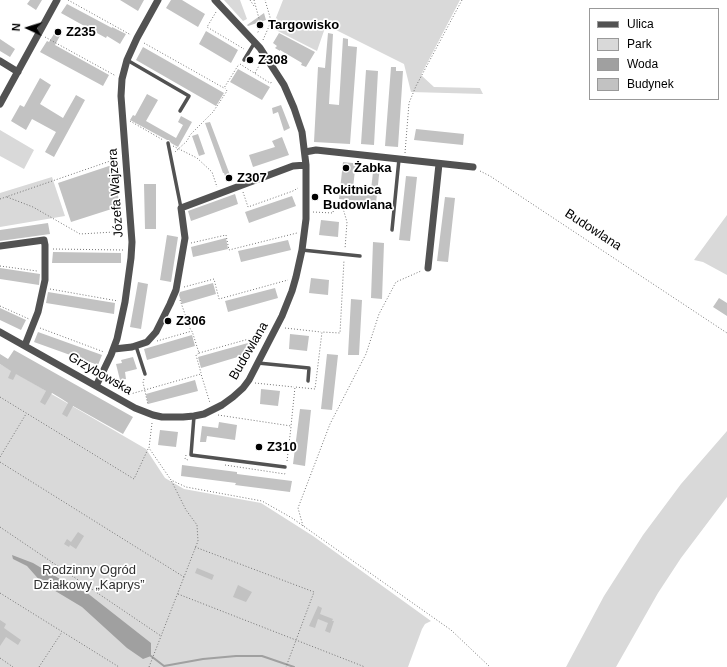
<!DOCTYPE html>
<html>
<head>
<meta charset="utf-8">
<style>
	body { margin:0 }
	#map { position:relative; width:727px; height:667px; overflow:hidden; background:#fff; font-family:Arial,sans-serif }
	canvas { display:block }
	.legend { position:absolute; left:589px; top:8px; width:130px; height:92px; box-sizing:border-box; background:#fff; border:1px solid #999; margin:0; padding:5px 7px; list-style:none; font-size:12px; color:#000 }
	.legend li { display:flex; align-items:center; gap:8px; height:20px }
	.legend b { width:20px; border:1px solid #999 }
	.north { position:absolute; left:8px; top:8px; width:40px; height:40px; -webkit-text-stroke:3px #fff; paint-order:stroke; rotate:274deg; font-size:11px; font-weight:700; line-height:16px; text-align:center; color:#000 }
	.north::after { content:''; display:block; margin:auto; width:14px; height:18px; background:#000; clip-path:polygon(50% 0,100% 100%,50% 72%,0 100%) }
</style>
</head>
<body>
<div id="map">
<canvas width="727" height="667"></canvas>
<ul class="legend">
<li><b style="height:5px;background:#525252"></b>Ulica</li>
<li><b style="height:11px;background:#d9d9d9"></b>Park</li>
<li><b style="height:11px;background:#a0a0a0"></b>Woda</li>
<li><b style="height:11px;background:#c2c2c2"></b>Budynek</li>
</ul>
<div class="north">N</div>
</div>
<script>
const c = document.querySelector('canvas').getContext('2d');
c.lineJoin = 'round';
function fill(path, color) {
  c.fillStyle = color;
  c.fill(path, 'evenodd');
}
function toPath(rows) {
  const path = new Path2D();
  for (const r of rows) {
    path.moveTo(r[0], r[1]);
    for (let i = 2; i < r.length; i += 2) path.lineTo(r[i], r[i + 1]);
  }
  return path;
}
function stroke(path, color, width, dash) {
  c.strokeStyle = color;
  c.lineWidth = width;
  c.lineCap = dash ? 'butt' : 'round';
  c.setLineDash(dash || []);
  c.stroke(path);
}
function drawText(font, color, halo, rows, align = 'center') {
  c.font = font + ' Arial,sans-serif';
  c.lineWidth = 3.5;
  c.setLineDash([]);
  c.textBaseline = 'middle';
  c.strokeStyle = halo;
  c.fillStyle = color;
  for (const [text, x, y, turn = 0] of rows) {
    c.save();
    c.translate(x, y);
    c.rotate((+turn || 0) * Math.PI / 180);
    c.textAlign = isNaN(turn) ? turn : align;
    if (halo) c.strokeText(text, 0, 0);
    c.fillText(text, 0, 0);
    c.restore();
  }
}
fill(toPath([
	[224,0,240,0,247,19,243,21],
	[283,0,460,0,421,75,434,87,480,88,483,94,411,92,404,64,326,25,317,51,272,28],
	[0,130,34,150,24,169,0,156],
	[52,177,65,216,0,227,0,193],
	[727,215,727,275,703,262,694,260],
	[0,364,146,449,165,478,184,489,261,503,313,536,431,621,425,624,422,629,408,667,0,667],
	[727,431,727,497,681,558,658,593,616,667,566,667,604,596,643,535,681,484]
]), '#d9d9d9');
fill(toPath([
	[12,555,33,563,65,582,74,589,86,592,151,643,151,656,143,659,127,648,82,607,42,583,27,566,13,559]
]), '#a0a0a0');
stroke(toPath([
	[151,656,164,666,203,659,236,656,262,656,294,667]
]), '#a0a0a0', 2);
fill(toPath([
	[30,0,42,0,36,10,27,4],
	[120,0,144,0,138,11],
	[171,0,182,0,205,14,198,27,166,8],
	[67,4,112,28,112,27,126,34,120,44,107,36,106,38,61,13],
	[264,13,266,20,248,26,247,25],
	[57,29,62,32,55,45,109,75,103,86,40,52,47,41,49,42],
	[206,31,238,50,231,63,199,44],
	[279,33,315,52,306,67,301,65,302,63,280,50,280,51,275,48,277,46,273,43],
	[328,33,333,34,329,104,339,105,343,38,348,39,348,46,357,47,350,144,314,142,318,67,325,68],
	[0,39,15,49,10,57,0,51],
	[143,47,224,93,216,106,136,60],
	[391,67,396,67,396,71,403,71,398,147,385,146],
	[238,69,270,87,262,100,230,82],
	[366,70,378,71,374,145,361,144],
	[40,78,51,85,40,104,63,118,76,95,85,100,54,157,45,152,56,132,32,119,26,130,11,121,20,105,24,107],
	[147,94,158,100,146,121,176,138,183,125,178,122,181,116,192,122,178,147,171,143,169,140,167,140,130,120,133,115,135,116],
	[281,105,290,128,284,131,278,112,273,114,272,108],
	[210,122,230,175,233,180,227,182,224,173,223,173,205,123],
	[416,129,464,134,463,145,414,140],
	[198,134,205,154,199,156,192,136],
	[282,137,289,155,253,167,249,155,275,147,272,141],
	[343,162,380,166,376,203,339,199],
	[355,170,373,172,371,190,353,188],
	[118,163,120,169,114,171,120,191,117,192,121,206,71,222,58,183],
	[406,176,417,177,410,241,399,240],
	[144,184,156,184,156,229,145,229],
	[235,194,238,204,191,221,188,211],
	[292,196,296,206,249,223,245,212],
	[445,197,455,198,448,262,437,261],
	[321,220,339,222,338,237,319,235],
	[48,223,50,234,0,241,0,230],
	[167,235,178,237,171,282,160,280],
	[226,238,228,249,193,257,191,247],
	[288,240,291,250,241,262,238,251],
	[373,242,384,243,382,299,371,298],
	[53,252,121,253,121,263,52,263],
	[0,268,40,274,39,285,0,279],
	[311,278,329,280,328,295,309,293],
	[138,282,148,284,141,329,130,327],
	[213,283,216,294,182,304,179,295,180,292],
	[275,288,278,298,228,312,225,301],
	[48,292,115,303,114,314,46,303],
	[719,298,727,303,727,316,713,307],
	[351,299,362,300,359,355,348,355],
	[0,308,26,320,21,330,0,320],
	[38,332,102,355,98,365,34,342],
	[290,334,309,336,307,351,289,349],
	[192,335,195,346,147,360,144,349],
	[248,343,251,353,201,368,198,357],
	[14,350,133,417,123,434,73,406,67,417,62,414,68,403,62,399,52,393,45,405,40,402,46,391,16,374,13,380,8,378,11,371,0,364,0,354,8,359],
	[327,354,338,355,332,410,321,409],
	[133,357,137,369,125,372,126,379,120,380,116,364,122,363,121,360],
	[195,380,198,391,148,404,146,394],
	[261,389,280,391,278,406,260,404],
	[300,409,311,410,305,466,293,464],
	[219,422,237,425,235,440,207,436,206,442,200,442,202,426,218,428],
	[160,430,178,432,176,447,158,445],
	[182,465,237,472,237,474,292,481,290,492,235,485,236,483,181,476],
	[78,532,84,536,76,549,70,545,69,547,64,544,67,539,71,542],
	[197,568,214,575,212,580,195,573],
	[238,585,252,592,246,602,233,597],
	[318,606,322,608,320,614,333,619,332,621,334,621,330,633,325,631,328,623,318,619,315,628,309,626],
	[0,620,6,624,4,628,21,640,18,645,6,637,0,646]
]), '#c2c2c2');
stroke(toPath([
	[68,0,131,35],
	[250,0,254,6],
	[254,0,261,26,257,34],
	[216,12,207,27,244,49],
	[45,37,116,76],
	[263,40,270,24,270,17,265,0],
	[144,43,224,88,239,64],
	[240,64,270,83,273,82],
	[255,73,261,62],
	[130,121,163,140],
	[173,146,197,158,212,172,217,187],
	[175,152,187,141,190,135,213,112,227,91,225,88],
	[405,153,409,103,416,86,462,0],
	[480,171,490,176,727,333],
	[243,192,248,207,293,191,298,188],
	[7,197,33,207,80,234,114,232],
	[0,199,119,158],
	[313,212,333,213,334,205,342,205,347,222,345,249],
	[191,243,226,235,229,250,297,233],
	[53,249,123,250],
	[0,266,37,271],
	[184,287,214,279,219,299,288,280],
	[50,289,118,301],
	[180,300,191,331],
	[0,306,29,319],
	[40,328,104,352],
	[285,328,321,332],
	[157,341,192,331,199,353,196,355,201,373],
	[199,353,263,335],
	[144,379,143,382,148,405],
	[255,383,294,387],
	[127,395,201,374,210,403],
	[0,397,134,479,148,449],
	[218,415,291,426,295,387,315,389,322,332,340,333,344,260],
	[152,423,149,448,171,480,186,487,262,501,292,518,451,630,490,667],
	[186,455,185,459,188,460],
	[0,457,26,414],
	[287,461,291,427],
	[0,462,184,577],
	[225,465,285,474,285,472],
	[303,526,298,508,330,424,366,354,379,314,396,282,421,271],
	[0,527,161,636],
	[195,547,314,592,286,667],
	[0,593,119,667],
	[178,594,365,667],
	[0,658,13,667],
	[39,667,62,632],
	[149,667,198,541,197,525,186,510,171,480]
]), '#747474', 1, [1, 2]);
stroke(toPath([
	[127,60,189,96,180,111],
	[244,60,255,42],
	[168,143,181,208],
	[392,230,399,159],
	[302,250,360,256],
	[136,346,145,374],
	[258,363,309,368,308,381],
	[194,416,191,455,285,467]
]), '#525252', 3.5);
stroke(toPath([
	[0,61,18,72],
	[0,104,57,0],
	[305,152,316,150,473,167],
	[0,246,44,240,45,245,45,280,38,312,25,345],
	[428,268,439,164],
	[0,332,135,408,153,415,162,417,183,417,194,416,204,414,222,405,233,397,243,388,249,380,282,316,292,291,296,277,302,250,306,219,306,165,302,132,294,108,284,85,260,48,215,0],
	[114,349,132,347,147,342,156,332,170,304,176,290,185,238,181,208,293,166,306,165],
	[96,386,111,355,117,339,125,302,131,258,132,242,121,96,122,79,127,60,137,38,158,0]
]), '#525252', 7);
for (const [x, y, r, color] of [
	[260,25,4,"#000"],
	[58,32,4,"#000"],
	[250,60,4,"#000"],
	[346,168,4,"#000"],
	[229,178,4,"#000"],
	[315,197,4,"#000"],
	[168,321,4,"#000"],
	[259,447,4,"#000"]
]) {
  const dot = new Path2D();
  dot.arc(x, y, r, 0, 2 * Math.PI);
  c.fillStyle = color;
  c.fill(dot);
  stroke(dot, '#fff', 1.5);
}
drawText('bold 13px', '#000', '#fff', [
	["Targowisko",268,25],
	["Z235",66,32],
	["Z308",258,60],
	["Żabka",354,168],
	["Z307",237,178],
	["Rokitnica",323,190],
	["Budowlana",323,205],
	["Z306",176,321],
	["Z310",267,447]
], 'left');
drawText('13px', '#000', '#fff', [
	["Józefa Wajzera",116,193,-94],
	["Budowlana",593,230,33],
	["Budowlana",249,351,-60],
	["Grzybowska",100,374,30]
]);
drawText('13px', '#303030', '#fff', [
	["Rodzinny Ogród",89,570],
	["Działkowy „Kaprys”",89,585]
]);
</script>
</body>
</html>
